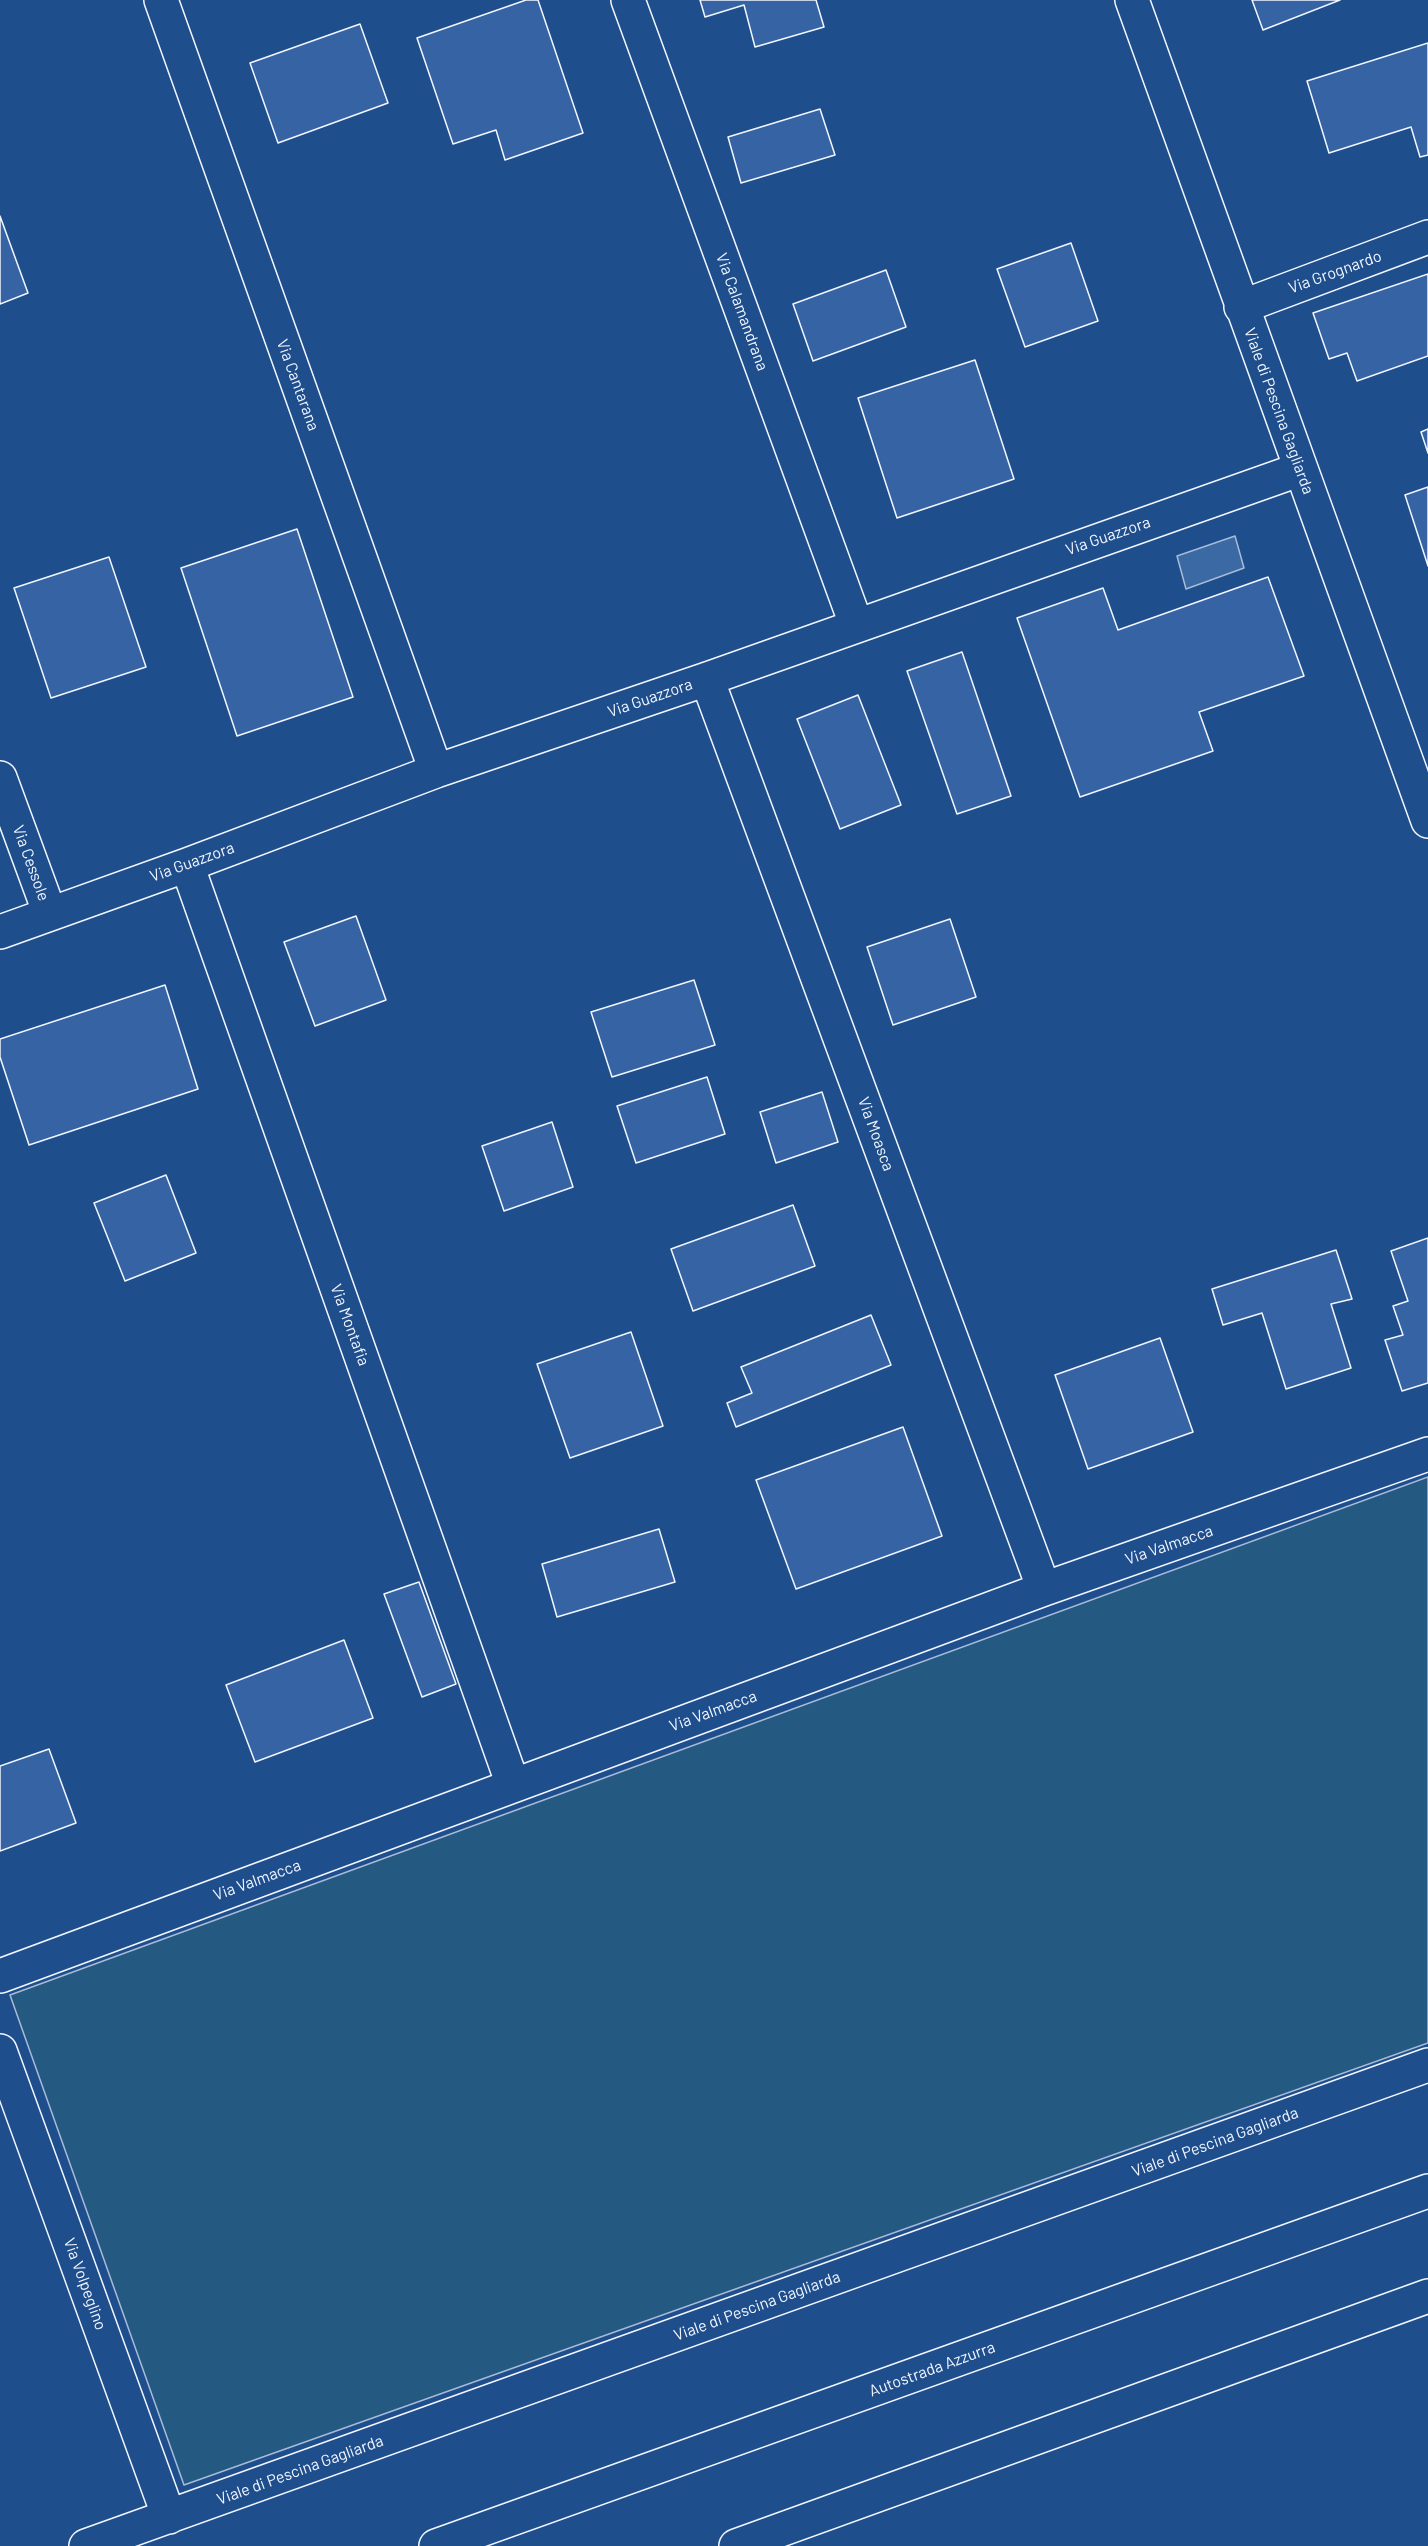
<!DOCTYPE html>
<html>
<head>
<meta charset="utf-8">
<style>
	body { margin:0 }
	canvas { display:block; background:#1f4e8c }
</style>
</head>
<body>
<canvas width="1428" height="2546"></canvas>
<script>
const c = document.querySelector('canvas').getContext('2d');
c.lineJoin = 'round';
function fill(path, color) {
  c.fillStyle = color;
  c.fill(path, 'evenodd');
}
function toPath(rows) {
  const path = new Path2D();
  for (const r of rows) {
    path.moveTo(r[0], r[1]);
    for (let i = 2; i < r.length; i += 2) path.lineTo(r[i], r[i + 1]);
  }
  return path;
}
function stroke(path, color, width, dash) {
  c.strokeStyle = color;
  c.lineWidth = width;
  c.lineCap = dash ? 'butt' : 'round';
  c.setLineDash(dash || []);
  c.stroke(path);
}
function drawText(font, color, halo, rows, align = 'center') {
  c.font = font + ' Barlow,sans-serif';
  c.lineWidth = 4.5;
  c.setLineDash([]);
  c.textBaseline = 'middle';
  c.strokeStyle = halo;
  c.fillStyle = color;
  for (const [text, x, y, turn = 0] of rows) {
    c.save();
    c.translate(x, y);
    c.rotate((+turn || 0) * Math.PI / 180);
    c.textAlign = isNaN(turn) ? turn : align;
    if (halo) c.strokeText(text, 0, 0);
    c.fillText(text, 0, 0);
    c.restore();
  }
}
const green = toPath([
	[1428,1477,1428,2043,184,2485,10,1995,1428,1477]
]);
fill(green, '#245a82');
stroke(green, '#a8bbd7', 1.5);
const water = toPath([
	[1235,536,1244,568,1186,589,1177,556,1235,536]
]);
fill(water, '#3b69a3');
stroke(water, '#a8bbd7', 1.5);
const building = toPath([
	[526,0,538,0,583,133,505,160,496,130,453,144,417,38,526,0],
	[700,0,816,0,824,27,755,47,744,5,705,17,700,0],
	[1252,0,1340,0,1263,30,1252,0],
	[360,24,388,103,278,143,250,63,360,24],
	[1428,43,1428,155,1420,157,1411,127,1329,153,1307,81,1428,43],
	[820,109,835,155,741,183,728,137,820,109],
	[0,216,28,293,0,304,0,216],
	[1071,243,1098,321,1025,347,997,269,1071,243],
	[886,270,906,327,813,361,793,304,886,270],
	[1428,274,1428,356,1357,381,1347,353,1329,359,1313,313,1428,274],
	[975,360,1014,479,897,518,858,398,975,360],
	[1428,429,1428,453,1421,432,1428,429],
	[1428,487,1428,566,1405,495,1428,487],
	[297,529,353,697,237,736,181,568,297,529],
	[109,557,146,667,51,698,14,588,109,557],
	[1268,577,1304,676,1199,712,1213,751,1080,797,1017,618,1103,588,1118,630,1268,577],
	[962,652,1011,796,957,814,907,671,962,652],
	[858,695,901,805,840,829,797,719,858,695],
	[356,916,386,1000,315,1026,284,942,356,916],
	[950,919,976,997,893,1025,867,947,950,919],
	[694,980,715,1045,612,1077,591,1012,694,980],
	[165,985,198,1089,29,1145,0,1057,0,1039,165,985],
	[707,1077,725,1134,636,1163,617,1106,707,1077],
	[822,1092,838,1142,776,1163,760,1112,822,1092],
	[552,1122,573,1187,504,1211,482,1146,552,1122],
	[166,1175,196,1253,125,1281,94,1203,166,1175],
	[793,1205,815,1266,693,1311,671,1249,793,1205],
	[1428,1238,1428,1383,1402,1391,1385,1340,1403,1335,1393,1306,1408,1301,1391,1251,1428,1238],
	[1336,1250,1352,1299,1331,1304,1351,1368,1286,1389,1262,1313,1223,1325,1212,1289,1336,1250],
	[871,1315,891,1365,736,1427,727,1403,752,1393,741,1367,871,1315],
	[631,1332,663,1426,570,1458,537,1364,631,1332],
	[1160,1338,1193,1432,1088,1469,1055,1375,1160,1338],
	[903,1427,942,1536,796,1589,756,1480,903,1427],
	[659,1529,675,1582,557,1617,542,1564,659,1529],
	[419,1582,456,1684,422,1697,384,1594,419,1582],
	[344,1640,373,1718,255,1762,226,1685,344,1640],
	[49,1749,76,1823,0,1851,0,1766,49,1749]
]);
fill(building, '#3563a3');
stroke(building, '#f2f6ff', 1.5);
const minor = toPath([
	[161,0,436,771],
	[628,0,856,624],
	[1132,0,1428,821],
	[1241,307,1428,237],
	[707,679,1044,1589],
	[0,778,50,914],
	[187,865,513,1785],
	[0,932,187,865,436,771,707,679,1301,469],
	[0,1976,1044,1589,1428,1454],
	[0,2051,169,2517],
	[86,2546,1428,2065]
]);
const highway = toPath([
	[436,2546,1428,2191],
	[736,2546,1428,2296]
]);
stroke(minor, '#f2f6ff', 36);
stroke(highway, '#f2f6ff', 36);
stroke(minor, '#1f4e8c', 33);
stroke(highway, '#1f4e8c', 33);
drawText('16px', '#f2f6ff', '#1f4e8c', [
	["Via Grognardo",1335,272,-20],
	["Via Calamandrana",742,312,70],
	["Via Cantarana",298,385,70],
	["Viale di Pescina Gagliarda",1279,411,70],
	["Via Guazzora",1108,536,-19],
	["Via Guazzora",650,698,-19],
	["Via Guazzora",192,862,-20],
	["Via Cessole",31,863,70],
	["Via Moasca",876,1134,70],
	["Via Montafia",350,1325,70],
	["Via Valmacca",1169,1545,-19],
	["Via Valmacca",713,1711,-20],
	["Via Valmacca",257,1880,-20],
	["Viale di Pescina Gagliarda",1215,2142,-20],
	["Via Volpeglino",85,2284,70],
	["Viale di Pescina Gagliarda",757,2306,-20],
	["Autostrada Azzurra",932,2369,-20],
	["Viale di Pescina Gagliarda",300,2470,-20]
]);
</script>
</body>
</html>
